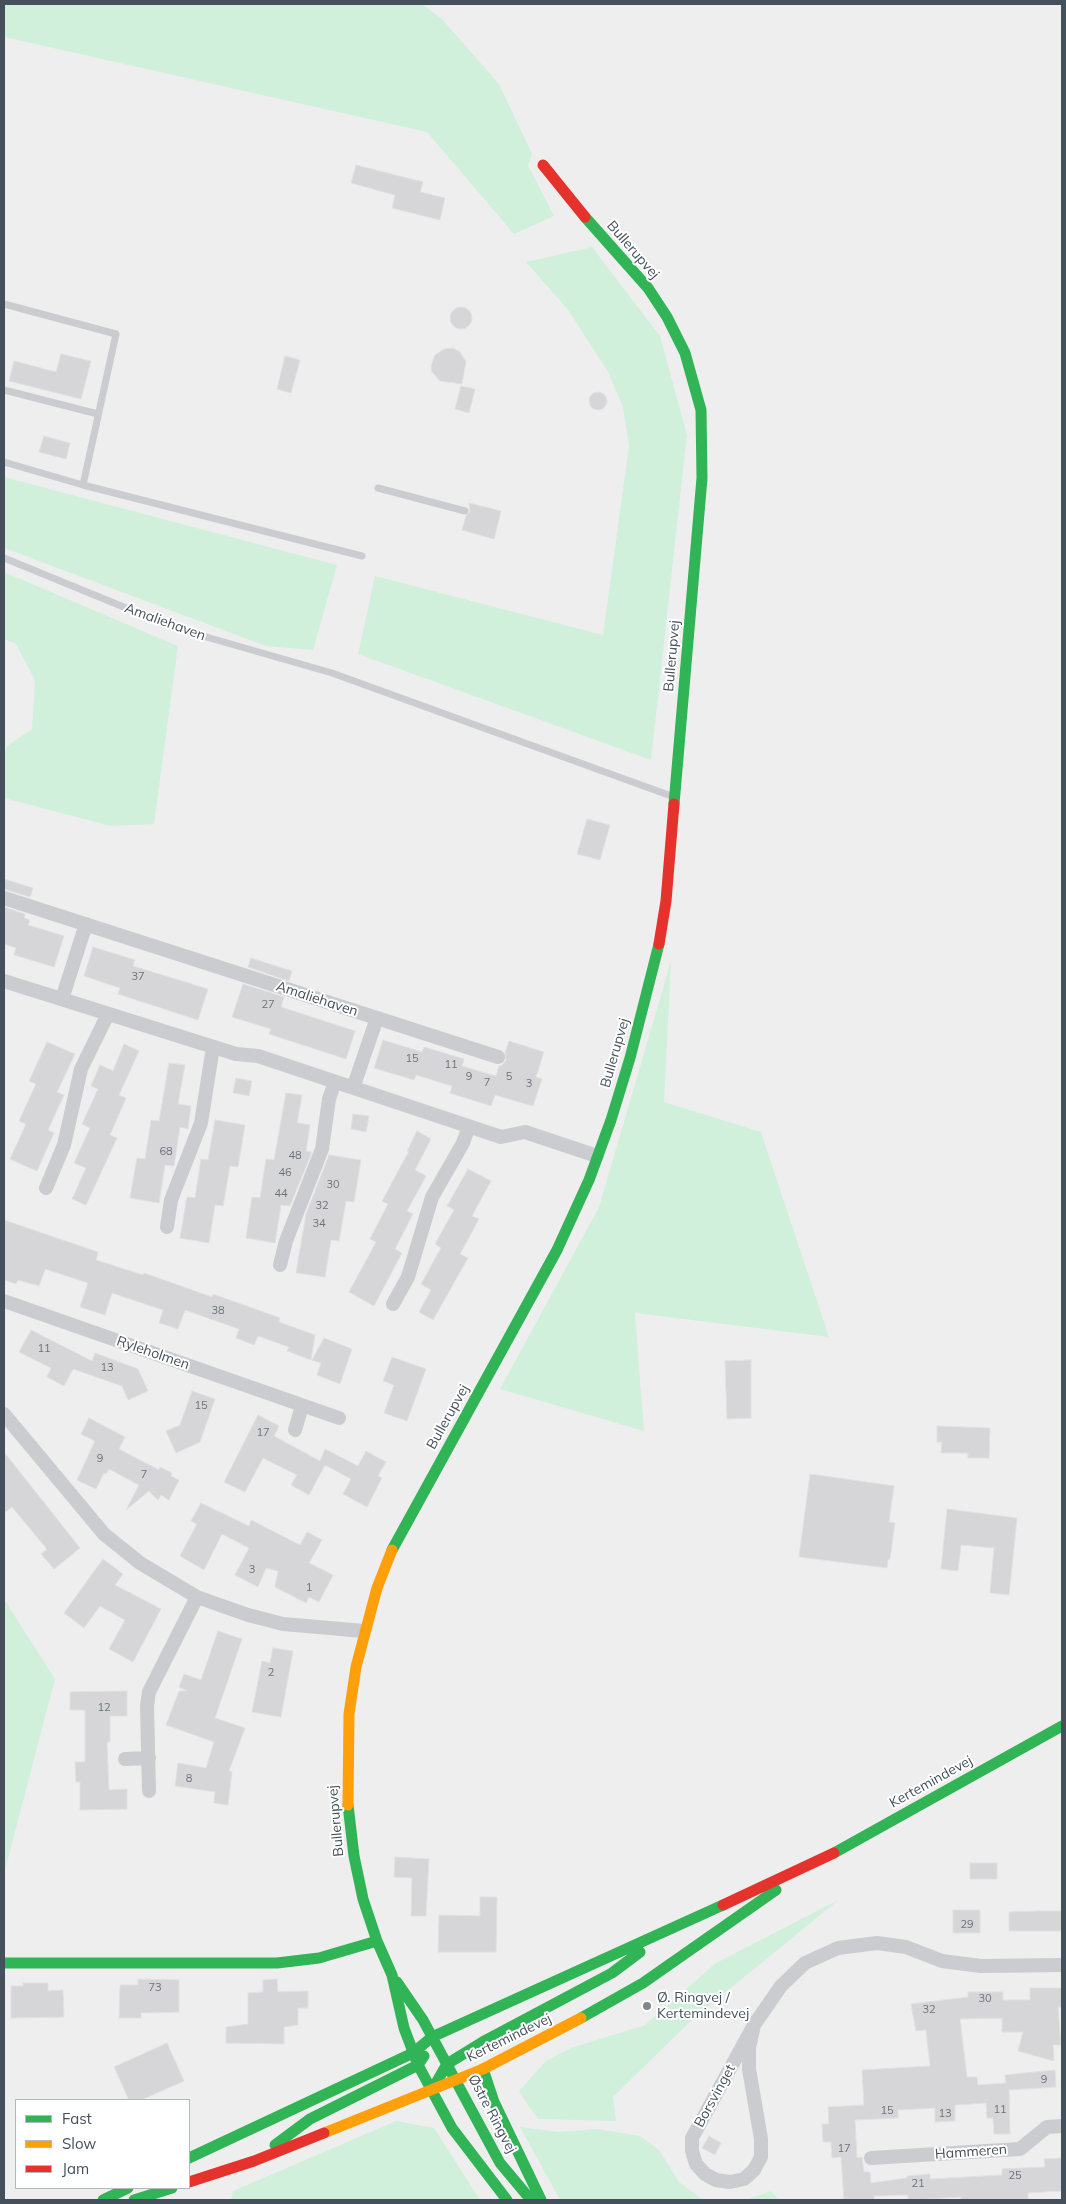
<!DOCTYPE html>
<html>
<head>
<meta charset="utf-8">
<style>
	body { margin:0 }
	#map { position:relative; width:1066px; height:2204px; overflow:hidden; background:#efeeee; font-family:Mulish,sans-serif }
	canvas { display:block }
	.frame { position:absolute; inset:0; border:5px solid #44505b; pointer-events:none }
	.legend { position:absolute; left:15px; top:2099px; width:175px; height:90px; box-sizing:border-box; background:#fff; border:1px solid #b4b9bd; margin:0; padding:6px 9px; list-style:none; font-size:15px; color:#44505b }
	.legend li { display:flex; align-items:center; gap:10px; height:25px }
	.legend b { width:25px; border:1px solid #b4b9bd }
</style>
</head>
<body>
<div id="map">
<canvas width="1066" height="2204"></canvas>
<div class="frame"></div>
<ul class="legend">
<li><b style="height:6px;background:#30b455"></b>Fast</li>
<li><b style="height:6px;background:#ff9f0a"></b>Slow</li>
<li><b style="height:6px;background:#e5322d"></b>Jam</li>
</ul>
</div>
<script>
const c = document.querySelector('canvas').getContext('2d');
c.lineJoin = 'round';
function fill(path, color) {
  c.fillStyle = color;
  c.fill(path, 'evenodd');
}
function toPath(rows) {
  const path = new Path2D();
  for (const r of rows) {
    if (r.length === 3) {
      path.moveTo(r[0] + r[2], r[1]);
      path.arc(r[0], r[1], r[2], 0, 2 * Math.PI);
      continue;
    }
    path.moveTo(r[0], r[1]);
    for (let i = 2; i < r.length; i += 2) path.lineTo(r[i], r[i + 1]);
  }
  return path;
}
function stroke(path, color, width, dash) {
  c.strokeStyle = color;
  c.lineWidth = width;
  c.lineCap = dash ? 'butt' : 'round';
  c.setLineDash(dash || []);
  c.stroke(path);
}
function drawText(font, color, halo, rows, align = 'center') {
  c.font = font + ' Mulish,sans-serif';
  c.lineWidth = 4;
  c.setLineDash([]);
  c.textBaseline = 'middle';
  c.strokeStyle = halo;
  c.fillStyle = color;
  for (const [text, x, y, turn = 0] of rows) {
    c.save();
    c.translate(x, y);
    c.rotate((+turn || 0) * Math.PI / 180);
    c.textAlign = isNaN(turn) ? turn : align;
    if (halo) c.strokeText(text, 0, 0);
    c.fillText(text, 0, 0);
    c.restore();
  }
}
fill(toPath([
	[4,4,422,4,442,19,499,84,532,154,528,165,554,216,514,234,427,132,4,37],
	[592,247,660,336,687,435,651,760,358,654,375,576,603,635,629,446,623,407,608,372,569,311,526,262],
	[4,477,337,565,313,650,266,646,4,548],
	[4,572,178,646,154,824,111,826,4,798,4,756,7,746,32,729,35,680,16,644,4,639],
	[671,961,664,1102,761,1132,829,1337,635,1313,644,1431,500,1389,599,1207],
	[4,1599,55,1679,4,1874],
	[840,1899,695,2017,613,2097,616,2121,538,2119,529,2107,519,2091,546,2061,571,2048,645,2025,716,1963],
	[396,2121,434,2128,480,2200,231,2200,233,2191],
	[520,2127,558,2132,597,2129,640,2136,659,2150,679,2182,703,2200,560,2200],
	[771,2191,779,2200,745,2200]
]), '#d0f0dc');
const building = toPath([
	[356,165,423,182,420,192,445,198,440,220,392,208,395,195,351,183,356,165],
	[461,318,11],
	[453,348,460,352,466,362,462,384,440,381,432,372,431,366,435,355,444,349,453,348],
	[61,354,91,361,81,399,9,381,14,361,56,372,61,354],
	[285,356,300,360,291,393,277,389,285,356],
	[461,386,475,389,469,413,455,409,461,386],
	[598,401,9],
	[44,436,70,443,66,459,39,452,44,436],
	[469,503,501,511,494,539,462,530,466,516,470,512,469,503],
	[587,819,610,825,600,860,577,854,587,819],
	[4,879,33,888,30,897,4,889,4,879],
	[4,907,25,914,24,918,30,920,28,925,64,936,54,967,14,955,16,948,4,944,4,907],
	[93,947,135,960,133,966,208,989,198,1020,118,994,120,988,84,976,93,947],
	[251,958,292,971,289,981,248,967,251,958],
	[243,984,284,997,281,1007,355,1031,346,1059,269,1034,271,1029,232,1017,243,984],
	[383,1040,422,1052,424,1047,464,1059,462,1066,496,1076,499,1066,501,1066,506,1060,505,1053,509,1041,544,1052,536,1077,542,1079,533,1106,495,1095,491,1106,450,1093,452,1086,416,1075,414,1080,374,1068,383,1040],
	[47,1042,75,1054,57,1092,64,1095,48,1130,54,1133,37,1171,10,1159,26,1124,19,1121,36,1084,29,1081,47,1042],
	[124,1044,139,1051,119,1095,126,1098,110,1135,117,1138,86,1205,72,1199,86,1168,74,1163,90,1128,82,1124,98,1089,91,1086,100,1065,113,1071,124,1044],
	[169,1063,185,1065,178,1104,191,1106,188,1129,180,1127,174,1166,165,1165,159,1203,130,1198,137,1158,145,1159,151,1120,159,1121,169,1063],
	[236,1078,252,1081,249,1096,233,1093,236,1078],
	[286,1093,302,1095,297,1123,310,1125,306,1151,312,1152,290,1206,281,1205,275,1243,246,1238,252,1197,260,1198,266,1159,274,1160,286,1093],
	[353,1114,369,1116,366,1132,351,1129,353,1114],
	[215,1120,245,1125,238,1167,230,1166,223,1206,215,1205,209,1243,180,1238,187,1197,195,1198,201,1159,208,1160,215,1120],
	[417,1131,431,1139,415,1170,426,1176,407,1211,413,1214,395,1249,402,1253,374,1306,349,1292,376,1242,370,1239,388,1204,382,1201,409,1151,407,1151,417,1131],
	[329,1155,361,1160,354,1202,346,1201,339,1241,331,1240,325,1277,296,1273,306,1214,329,1155],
	[468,1169,491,1181,472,1216,479,1219,460,1254,468,1258,433,1320,419,1312,431,1290,421,1284,441,1248,435,1244,454,1210,447,1206,468,1169],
	[4,1220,98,1252,96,1260,143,1275,144,1273,212,1297,213,1294,280,1318,279,1322,315,1335,311,1360,287,1351,289,1347,258,1336,254,1345,236,1338,239,1329,185,1310,178,1329,159,1323,163,1310,112,1293,105,1315,80,1307,88,1283,45,1269,39,1286,18,1280,16,1284,4,1280,4,1220],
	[31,1330,92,1361,95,1353,138,1369,148,1391,128,1400,122,1386,73,1369,64,1386,47,1377,51,1368,19,1352,31,1330],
	[324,1338,352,1349,340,1384,317,1375,321,1363,312,1360,324,1338],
	[392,1357,426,1369,407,1421,384,1413,394,1385,383,1381,392,1357],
	[751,1360,751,1418,727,1419,725,1361,751,1360],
	[192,1391,215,1399,200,1442,176,1453,166,1431,180,1425,192,1391],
	[258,1415,279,1426,274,1436,320,1461,325,1449,358,1466,366,1451,386,1462,378,1476,382,1478,367,1507,343,1494,351,1479,325,1465,309,1495,291,1485,297,1475,263,1458,245,1492,224,1482,258,1415],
	[89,1418,125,1437,119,1449,159,1470,160,1467,172,1473,171,1476,179,1480,169,1500,161,1495,158,1500,149,1491,126,1510,139,1485,109,1469,106,1474,104,1473,96,1489,77,1480,95,1441,81,1434,89,1418],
	[937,1426,990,1428,989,1458,968,1458,968,1453,941,1453,942,1442,937,1442,937,1426],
	[4,1452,80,1548,54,1569,41,1554,47,1549,12,1507,4,1513,4,1452],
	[810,1474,894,1486,889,1522,895,1523,890,1559,888,1559,887,1568,799,1557,810,1474],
	[201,1503,249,1526,251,1520,300,1545,307,1532,322,1540,309,1563,333,1575,319,1602,309,1597,306,1603,275,1587,278,1571,266,1568,258,1587,235,1575,249,1548,222,1534,204,1570,180,1556,197,1524,191,1521,201,1503],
	[947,1509,1017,1518,1009,1595,990,1593,994,1548,961,1545,958,1571,941,1569,947,1509],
	[103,1559,123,1574,115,1585,161,1609,133,1662,109,1649,125,1620,100,1606,84,1628,64,1613,103,1559],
	[218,1631,242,1639,215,1718,245,1728,229,1771,232,1772,228,1805,214,1803,215,1792,175,1786,178,1763,206,1768,214,1742,166,1725,179,1691,187,1691,179,1687,184,1674,201,1680,218,1631],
	[273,1648,293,1651,281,1717,252,1712,262,1661,270,1663,273,1648],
	[127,1691,127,1716,110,1716,110,1742,107,1742,109,1790,127,1789,127,1809,80,1810,80,1782,76,1782,75,1762,85,1762,85,1710,70,1710,70,1692,127,1691],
	[395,1857,429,1859,426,1916,411,1916,412,1878,394,1877,395,1857],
	[970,1863,997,1863,997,1879,970,1879,970,1863],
	[480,1897,497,1897,496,1952,438,1952,439,1915,480,1916,480,1897],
	[953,1910,980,1910,980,1933,953,1933,953,1910],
	[1038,1911,1062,1911,1062,1931,1009,1931,1009,1912,1038,1911],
	[138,1979,179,1980,179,2012,141,2013,141,2018,119,2018,120,1985,138,1985,138,1979],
	[277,1979,278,1992,308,1991,308,2008,298,2008,298,2025,284,2027,284,2044,226,2043,226,2027,248,2024,248,1993,263,1992,263,1980,277,1979],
	[23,1983,48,1983,48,1991,63,1990,64,2017,11,2018,11,1986,23,1986,23,1983],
	[1030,1988,1062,1988,1062,2007,1058,2007,1061,2045,1053,2045,1054,2061,1018,2051,1023,2032,1002,2032,1002,2018,960,2019,967,2077,977,2077,978,2085,1006,2083,1005,2075,1055,2070,1056,2087,1009,2090,1010,2134,994,2134,993,2118,987,2118,986,2103,955,2105,955,2121,935,2122,935,2108,898,2110,898,2118,855,2120,857,2158,862,2157,864,2172,870,2172,871,2183,907,2178,907,2176,930,2174,930,2179,1002,2175,1002,2169,1045,2167,1044,2159,1062,2158,1062,2191,1028,2193,1028,2200,961,2200,961,2197,908,2200,908,2195,874,2196,874,2200,844,2200,841,2157,832,2158,831,2142,823,2142,822,2124,829,2124,828,2107,864,2105,862,2070,930,2066,926,2030,916,2031,911,2004,968,1997,968,1992,1003,1992,1003,2000,1030,2000,1030,1988],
	[167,2043,184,2081,141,2100,129,2100,114,2067,167,2043],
	[709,2136,721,2143,715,2155,702,2148,709,2136]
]);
fill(building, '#d6d6d8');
stroke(building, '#e0e0e1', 1);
stroke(toPath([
	[4,304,116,334,83,485],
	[4,390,98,414],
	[4,462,83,485,362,556],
	[378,488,465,511],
	[4,558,175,628,332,673,674,797]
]), '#cacccf', 7);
stroke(toPath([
	[4,898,498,1057],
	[4,981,236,1054,258,1056,501,1137,525,1132,597,1156],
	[62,999,86,924],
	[353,1088,377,1018],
	[46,1188,64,1145,81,1069,108,1014],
	[167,1227,171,1200,201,1123,213,1047],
	[280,1265,286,1241,322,1149,329,1099,335,1082],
	[4,1301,339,1418],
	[393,1304,408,1277,432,1197,463,1143,469,1126],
	[4,1414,104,1534,140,1563,197,1597,248,1615,283,1624,364,1631],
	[295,1430,302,1406],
	[125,1759,149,1758],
	[149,1791,147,1706,149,1692,197,1597],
	[754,2025,749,2048,749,2069,761,2139,761,2157,754,2170,744,2179,730,2182,716,2180,705,2174,696,2164,692,2151,692,2138,754,2025,781,1986,805,1963,838,1948,877,1943,906,1947,942,1961,981,1966,1062,1965],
	[871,2158,1020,2149,1047,2127,1062,2126]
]), '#cacccf', 14);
stroke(toPath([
	[585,217,648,288,667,317,685,353,701,410,702,478,674,804],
	[392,1550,557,1250,589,1180,611,1120,630,1058,659,944],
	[348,1805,354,1856,363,1899,377,1941,392,1975,404,2028,418,2065,452,2128,507,2200],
	[834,1853,1062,1726],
	[4,1963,277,1963,319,1958,377,1941],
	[397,1982,423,2020,500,2163,531,2200],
	[581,2018,643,1983,776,1890],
	[483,2069,494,2102,541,2200],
	[432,2090,447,2064,486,2040,612,1973,640,1952],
	[275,2145,310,2119,418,2065,424,2056],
	[189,2158,413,2053,432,2037,723,1905],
	[103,2200,128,2188],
	[134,2200,172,2188]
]), '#30b455', 11);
stroke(toPath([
	[348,1805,349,1714,356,1667,377,1588,392,1550],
	[324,2133,483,2069,581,2018]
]), '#ff9f0a', 11);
stroke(toPath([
	[543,165,585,217],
	[659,944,666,901,674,804],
	[723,1905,834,1853],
	[189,2182,254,2161,324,2133]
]), '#e5322d', 11);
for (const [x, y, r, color] of [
	[647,2006,5,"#80878e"]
]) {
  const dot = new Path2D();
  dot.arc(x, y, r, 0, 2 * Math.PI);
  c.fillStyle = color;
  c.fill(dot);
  stroke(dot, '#fff', 2);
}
drawText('11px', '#6a737c', null, [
	["37",138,977],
	["27",268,1005],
	["15",412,1059],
	["11",451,1065],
	["9",469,1077],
	["5",509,1077],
	["7",487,1083],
	["3",529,1084],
	["68",166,1152],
	["48",295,1156],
	["46",285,1173],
	["30",333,1185],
	["44",281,1194],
	["32",322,1206],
	["34",319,1224],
	["38",218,1311],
	["11",44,1349],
	["13",107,1368],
	["15",201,1406],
	["17",263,1433],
	["9",100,1459],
	["7",144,1475],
	["3",252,1570],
	["1",309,1588],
	["2",271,1673],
	["12",104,1708],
	["8",189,1779],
	["29",967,1925],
	["73",155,1988],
	["30",985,1999],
	["32",929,2010],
	["9",1044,2080],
	["11",1000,2110],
	["15",887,2111],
	["13",945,2114],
	["17",844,2149],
	["25",1015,2176],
	["21",918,2184]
]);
drawText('14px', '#44505b', '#fff', [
	["Bullerupvej",633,250,49],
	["Amaliehaven",165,622,20],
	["Bullerupvej",672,656,-85],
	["Amaliehaven",317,999,18],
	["Bullerupvej",615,1053,-74],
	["Ryleholmen",153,1353,19],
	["Bullerupvej",448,1417,-61],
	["Kertemindevej",931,1782,-29],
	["Bullerupvej",336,1821,-95],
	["Kertemindevej",509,2038,-26],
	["Borsvinget",715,2096,-61],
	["Østre Ringvej",492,2114,62],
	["Hammeren",971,2152,-4]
]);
drawText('14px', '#44505b', '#fff', [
	["Ø. Ringvej /",657,1998],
	["Kertemindevej",657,2014]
], 'left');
</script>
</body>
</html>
